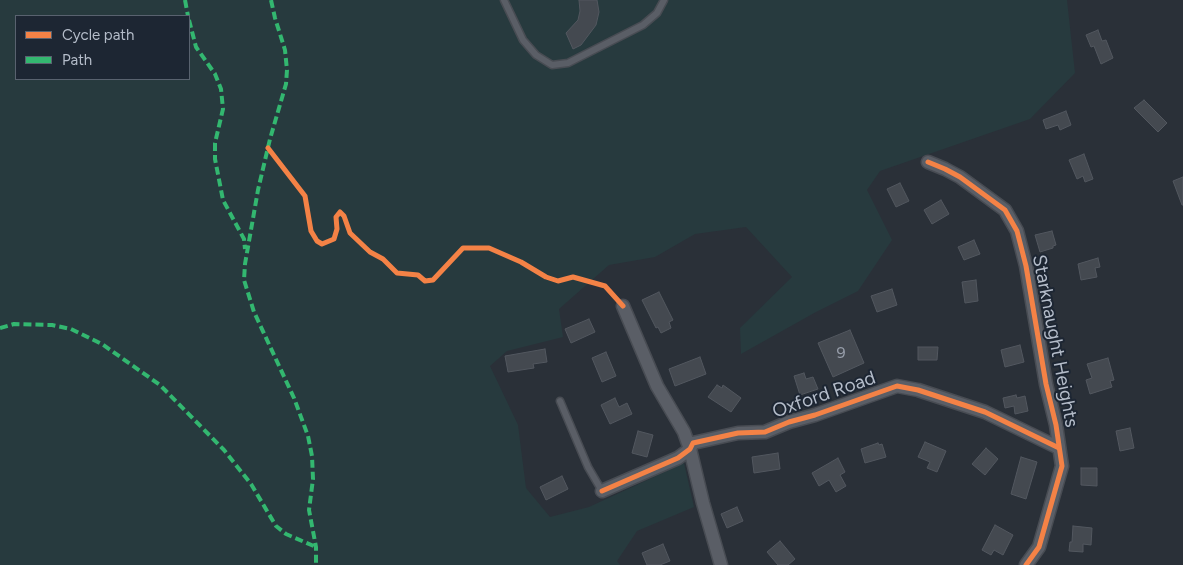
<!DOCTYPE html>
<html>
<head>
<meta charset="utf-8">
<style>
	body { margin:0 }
	#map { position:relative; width:1183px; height:565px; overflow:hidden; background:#2a3038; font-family:Figtree,sans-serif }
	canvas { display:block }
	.legend { position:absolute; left:15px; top:15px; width:175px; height:65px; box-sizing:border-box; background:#1d2633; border:1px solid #59626f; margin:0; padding:6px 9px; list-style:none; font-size:15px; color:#b4bcc9 }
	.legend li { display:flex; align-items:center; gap:10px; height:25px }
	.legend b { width:25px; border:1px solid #59626f }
</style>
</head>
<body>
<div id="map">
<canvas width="1183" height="565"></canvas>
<ul class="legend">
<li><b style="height:6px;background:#f48246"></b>Cycle path</li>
<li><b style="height:6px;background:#33b770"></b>Path</li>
</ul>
</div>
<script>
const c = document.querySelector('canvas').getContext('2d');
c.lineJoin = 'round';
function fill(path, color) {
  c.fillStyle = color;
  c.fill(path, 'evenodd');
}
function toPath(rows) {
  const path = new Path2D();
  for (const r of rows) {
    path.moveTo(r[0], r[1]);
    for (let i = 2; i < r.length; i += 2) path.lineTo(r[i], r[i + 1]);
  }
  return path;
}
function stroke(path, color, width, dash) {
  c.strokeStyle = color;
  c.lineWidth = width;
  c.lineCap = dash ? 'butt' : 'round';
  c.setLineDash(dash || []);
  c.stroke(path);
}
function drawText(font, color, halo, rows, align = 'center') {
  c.font = font + ' Figtree,sans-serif';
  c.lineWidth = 4;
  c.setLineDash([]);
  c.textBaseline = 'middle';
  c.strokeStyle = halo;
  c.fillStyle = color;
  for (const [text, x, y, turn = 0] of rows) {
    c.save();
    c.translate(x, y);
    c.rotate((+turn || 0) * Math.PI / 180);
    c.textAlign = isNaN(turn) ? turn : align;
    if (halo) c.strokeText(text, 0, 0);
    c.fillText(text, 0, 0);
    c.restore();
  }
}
fill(toPath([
	[0,0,1067,0,1075,73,1030,119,880,171,867,190,892,240,858,291,816,312,741,354,740,328,792,277,746,227,695,234,655,257,609,265,559,309,563,337,507,351,490,366,518,425,526,488,550,517,589,507,684,463,694,507,637,531,617,561,620,565,0,565],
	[16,16,189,16,189,79,16,79]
]), '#273a3e');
const building = toPath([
	[579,0,597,0,599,12,596,25,581,45,573,49,566,33,578,20,580,11,579,0],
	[1098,30,1102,41,1106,40,1113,58,1101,64,1094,46,1091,47,1086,35,1098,30],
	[1144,100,1167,123,1158,132,1134,108,1144,100],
	[1066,111,1071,125,1060,130,1058,125,1046,129,1043,120,1066,111],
	[1084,154,1093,179,1085,182,1083,176,1077,179,1069,160,1084,154],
	[1183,177,1183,205,1182,205,1173,181,1183,177],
	[900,183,909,201,896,207,887,189,900,183],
	[941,200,949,214,932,224,924,210,941,200],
	[1052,231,1056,245,1053,246,1053,248,1040,252,1035,235,1052,231],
	[974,240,980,254,964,260,958,247,974,240],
	[1098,258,1100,267,1095,268,1097,277,1081,280,1078,264,1098,258],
	[976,280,978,301,965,303,962,282,976,280],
	[892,289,897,305,877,312,871,296,892,289],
	[659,292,673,320,669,322,671,328,661,333,658,327,656,328,642,300,659,292],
	[589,319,595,332,571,343,565,329,589,319],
	[850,330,864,363,833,377,818,343,850,330],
	[1020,345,1024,362,1005,367,1001,350,1020,345],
	[918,347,938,347,937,360,918,360,918,347],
	[545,349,547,362,533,364,534,368,508,372,505,356,545,349],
	[606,352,616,376,602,382,592,358,606,352],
	[700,357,706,374,675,386,669,369,700,357],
	[1108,358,1114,380,1110,381,1112,387,1090,394,1086,380,1092,378,1087,364,1108,358],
	[804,373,806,379,813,377,818,389,800,395,794,376,804,373],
	[717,385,722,388,723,385,741,398,731,412,708,397,717,385],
	[1016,395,1017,398,1025,396,1028,411,1015,414,1014,406,1005,408,1003,398,1016,395],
	[615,398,619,407,627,403,632,414,610,424,601,405,615,398],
	[1130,428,1134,448,1120,451,1116,431,1130,428],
	[638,431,653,435,647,457,632,453,638,431],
	[925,442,946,451,937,472,927,468,930,462,918,457,925,442],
	[878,443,879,445,882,444,886,457,865,463,861,449,878,443],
	[986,448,998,459,985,475,972,464,986,448],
	[778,453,780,469,754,473,752,457,778,453],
	[1021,457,1037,462,1026,499,1011,494,1021,457],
	[838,458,845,472,840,475,846,486,836,492,829,480,819,486,812,473,838,458],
	[1081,468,1097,468,1097,486,1081,485,1081,468],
	[562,476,568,489,546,500,540,487,562,476],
	[737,507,743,521,727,528,721,514,737,507],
	[995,525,1013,535,1003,555,994,550,991,555,982,550,995,525],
	[1073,526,1092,528,1091,545,1083,544,1083,552,1069,551,1070,542,1072,542,1073,526],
	[780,541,795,559,788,565,778,565,767,552,780,541],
	[663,544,670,561,660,565,647,565,642,553,663,544]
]);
fill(building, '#444950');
stroke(building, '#52575f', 1);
const service = toPath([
	[504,0,523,40,536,55,552,65,568,63,643,25,657,13,664,0],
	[560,401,588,467,602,491]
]);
const minor = toPath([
	[928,162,945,169,960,177,1005,210,1017,231,1026,266,1046,384,1056,425,1062,466,1039,547,1026,565],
	[623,306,657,386,684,432,690,449,703,503,721,565],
	[602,491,678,458,690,449,693,443,738,433,765,432,789,422,815,415,897,386,918,390,985,412,1059,448]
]);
stroke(service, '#484c53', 9);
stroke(minor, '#484c53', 15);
stroke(service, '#5a5e66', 6);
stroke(minor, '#5a5e66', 12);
stroke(toPath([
	[185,0,188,16],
	[271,0,275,18,285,50,287,70,286,84,270,139,258,190,245,264,244,280,254,312,294,398,308,436,312,456,313,479,309,510,316,547,316,565],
	[189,20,196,47,215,74,221,89,223,109,215,143,215,159,223,200,244,239,245,249],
	[0,328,14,324,52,325,71,329,102,344,160,385,224,450,251,484,276,526,286,534,316,547]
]), '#33b770', 4, [8, 4]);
stroke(toPath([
	[268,148,305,196,311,231,317,241,322,244,334,239,337,229,336,217,340,212,344,216,350,233,370,252,383,259,397,273,418,275,425,281,433,280,463,248,489,248,521,262,546,277,558,281,573,277,605,286,623,306],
	[928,162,945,169,960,177,1005,210,1017,231,1026,266,1046,384,1056,425,1062,466,1039,547,1026,565],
	[602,491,678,458,690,449,693,443,738,433,765,432,789,422,815,415,897,386,918,390,985,412,1059,448]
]), '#f48246', 5);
drawText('16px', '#989fab', null, [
	["9",841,353]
]);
drawText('19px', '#b4bcc9', '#1d2633', [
	["Starknaught Heights",1055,341,79],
	["Oxford Road",824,395,-19]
]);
</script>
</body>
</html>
